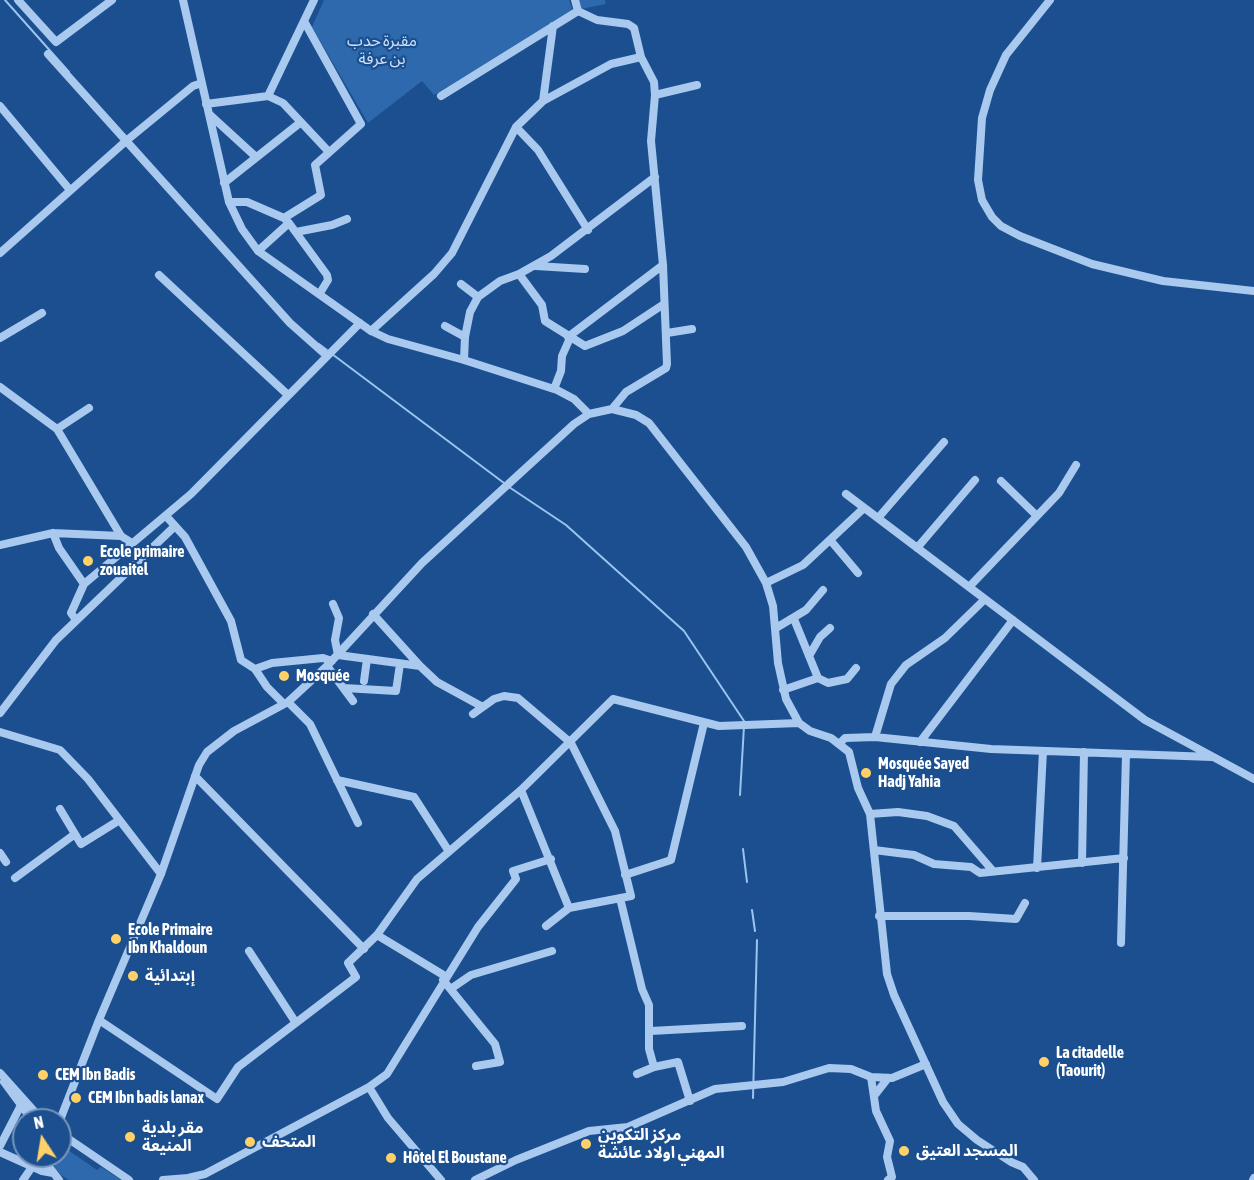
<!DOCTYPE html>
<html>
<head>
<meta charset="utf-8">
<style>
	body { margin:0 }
	#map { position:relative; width:1254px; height:1180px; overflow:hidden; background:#1b4f8f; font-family:"Asap Condensed",sans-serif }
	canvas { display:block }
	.north { position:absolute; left:12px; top:1108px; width:60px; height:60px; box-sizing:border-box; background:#1b4f8f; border:2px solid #7695bc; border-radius:50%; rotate:348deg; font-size:16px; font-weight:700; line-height:24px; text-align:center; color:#fff }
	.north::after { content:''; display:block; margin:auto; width:21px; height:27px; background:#ffd166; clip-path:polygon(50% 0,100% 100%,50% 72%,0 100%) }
</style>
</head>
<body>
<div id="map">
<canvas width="1254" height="1180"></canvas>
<div class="north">N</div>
</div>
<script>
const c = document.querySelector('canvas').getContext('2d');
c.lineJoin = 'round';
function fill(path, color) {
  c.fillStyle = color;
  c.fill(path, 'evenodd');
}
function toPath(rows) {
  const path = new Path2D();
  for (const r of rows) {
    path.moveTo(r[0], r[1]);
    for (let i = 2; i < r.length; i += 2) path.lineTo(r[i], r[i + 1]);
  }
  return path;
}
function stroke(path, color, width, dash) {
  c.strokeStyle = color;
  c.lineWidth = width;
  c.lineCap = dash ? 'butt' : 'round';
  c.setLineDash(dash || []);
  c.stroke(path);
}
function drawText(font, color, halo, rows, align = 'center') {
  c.font = font + ' "Asap Condensed","Noto Sans Arabic",sans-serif';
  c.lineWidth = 4.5;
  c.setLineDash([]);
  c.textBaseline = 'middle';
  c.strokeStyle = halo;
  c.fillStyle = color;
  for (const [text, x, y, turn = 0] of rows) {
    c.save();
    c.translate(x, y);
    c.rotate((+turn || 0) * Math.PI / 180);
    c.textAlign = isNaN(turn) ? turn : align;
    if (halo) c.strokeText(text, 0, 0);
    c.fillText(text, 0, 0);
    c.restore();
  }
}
fill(toPath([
	[324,0,569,0,573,11,434,95,422,81,368,123,312,27],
	[578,0,605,0,606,4,581,9],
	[60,1139,70,1146,68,1150,97,1170,101,1167,121,1180,69,1180,61,1175,55,1168,53,1156,60,1156]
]), '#2e69ad');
stroke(toPath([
	[5,0,69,72],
	[319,344,327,350],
	[332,354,504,483],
	[509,487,566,525,684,631,744,721],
	[740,795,744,726],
	[743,849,747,882],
	[752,910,755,931],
	[753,1098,757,940]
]), '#9cc4f0', 2);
stroke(toPath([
	[18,0,56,42,112,0],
	[183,0,229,202,242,229,258,251,371,331,388,339,464,360,557,390,574,399,589,414],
	[575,0,578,11,597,20,628,24,634,28,641,57,654,82,655,95,651,141,663,265,667,364,666,368,626,392,612,409],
	[1050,0,1006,55,990,90,982,118,978,180,982,200,992,217,1001,226,1020,236,1092,264,1163,281,1254,291],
	[48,54,290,323,326,355],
	[655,95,697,85],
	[268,96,314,0],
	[441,96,578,11],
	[543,101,553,26],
	[206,104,268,96,283,103,329,152],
	[0,106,70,190],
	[209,114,256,157],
	[516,127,538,150,588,230],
	[224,183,301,122],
	[229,202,247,202,284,218,289,223,327,275,328,280,320,293],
	[284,218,321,195,315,165,361,124,304,21],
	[296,232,332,225,347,219],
	[258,251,289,223],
	[0,253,126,141,193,86,202,83],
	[536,266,585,269],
	[519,274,542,305,545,321,585,346,623,331,664,304],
	[159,275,288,395],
	[461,284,478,297],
	[445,326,465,337],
	[371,331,434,274,452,253,516,127,543,101,611,64,641,57],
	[667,333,692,329],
	[568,337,663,265],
	[0,338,42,313],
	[464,360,465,337,470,312,478,297,500,281,519,274,551,256,655,177],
	[0,387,57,429,121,536,132,543],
	[554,389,561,371,562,356,570,338],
	[57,429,89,408],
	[1001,481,1037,516],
	[846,494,1145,720,1254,779],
	[166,516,185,537,231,621,241,660,255,669,267,687,284,704],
	[878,518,944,442],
	[53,533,59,548,84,584],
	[831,541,858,573],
	[0,545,53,533,121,536],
	[917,548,975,480],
	[766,583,803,565,864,508],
	[969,587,1059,493,1076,465],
	[333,604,339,618,335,640,338,655,420,666,437,682,481,706],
	[373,614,420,666],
	[794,619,818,678,828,683,847,679,856,668],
	[76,620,71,613,84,584,191,494,360,323],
	[776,628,806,610,823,590],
	[809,656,820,637,830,628],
	[327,666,353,701],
	[255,669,272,663,323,658,332,661],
	[364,681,367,659],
	[344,688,396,691,400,664],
	[783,690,818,678],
	[288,702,310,724,358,823],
	[0,713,56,640,175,526],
	[473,714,494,699,504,696,518,698,571,743,615,831,631,896,569,908,546,926],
	[0,732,60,750,88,779,161,874],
	[875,737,891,684,906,665,945,638,985,599],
	[920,742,1013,620],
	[840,743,845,738,875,737,991,749,1212,757],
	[195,776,364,949],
	[337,780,414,797,448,850],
	[521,790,569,908],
	[60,809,81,844,118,821],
	[870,814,898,812,927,816,954,826,993,871],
	[874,850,914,855,934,864,971,867,980,873,1124,858],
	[0,853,6,862],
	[1082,863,1084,752],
	[1037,868,1043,751],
	[625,875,671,860,704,723],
	[15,878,75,834],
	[620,898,642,989,649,1005,649,1049,654,1067],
	[879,916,969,916,1016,919,1025,903],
	[377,935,445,976],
	[1121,943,1126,754],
	[249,951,296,1023],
	[443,980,495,1044,500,1062,476,1066],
	[452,988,471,975,552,951],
	[99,1020,217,1099,238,1067,356,977,348,963,377,935,417,879,521,790,613,699,719,726,799,723],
	[651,1031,742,1026],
	[0,1073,42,1120],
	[637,1074,654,1067,678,1062,690,1101],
	[871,1077,876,1111,890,1141,887,1157,892,1177,888,1180],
	[4,1082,32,1120],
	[369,1087,388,1118,441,1180],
	[874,1096,888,1078],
	[60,1120,99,1020,161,874,199,765,207,752,234,731,288,702,327,666,422,563,574,424,589,414,612,409,636,415,649,423,746,547,766,583,773,606,778,663,786,699,799,723,810,731,831,738,849,752,858,788,870,814,887,974,894,995,943,1102,958,1124,977,1140,1011,1162,1023,1167,1034,1180],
	[60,1133,129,1180],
	[0,1146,21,1105],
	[0,1152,42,1171,53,1173],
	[48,1156,49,1167,59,1180],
	[23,1180,32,1167],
	[163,1180,188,1178,205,1174,369,1087,387,1074,478,927,516,879,513,871,551,859],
	[475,1180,516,1160,589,1131,628,1127,715,1089,783,1082,829,1068,851,1069,871,1077,892,1078,926,1064],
	[1253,1180,1254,1178]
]), '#a9c9ee', 8);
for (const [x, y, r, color] of [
	[88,561,6,"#ffd166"],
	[284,676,6,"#ffd166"],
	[866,773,6,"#ffd166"],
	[116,939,6,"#ffd166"],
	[133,976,6,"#ffd166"],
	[1044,1062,6,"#ffd166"],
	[43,1075,6,"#ffd166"],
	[76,1098,6,"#ffd166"],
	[130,1137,6,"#ffd166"],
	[250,1142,6,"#ffd166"],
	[586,1144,6,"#ffd166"],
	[904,1151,6,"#ffd166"],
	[391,1158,6,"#ffd166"]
]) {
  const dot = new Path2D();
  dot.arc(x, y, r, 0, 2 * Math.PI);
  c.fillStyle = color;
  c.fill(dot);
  stroke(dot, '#1b4f8f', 2);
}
drawText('16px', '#cfe3fa', '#1b4f8f', [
	["مقبرة حدب",382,41],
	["بن عرفة",382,59]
]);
drawText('bold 16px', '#fff', '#1b4f8f', [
	["Ecole primaire",100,552],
	["zouaitel",100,570],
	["Mosquée",296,676],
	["Mosquée Sayed",878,764],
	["Hadj Yahia",878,782],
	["Ecole Primaire",128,930],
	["Ibn Khaldoun",128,948],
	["إبتدائية",145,976],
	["La citadelle",1056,1053],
	["(Taourit)",1056,1071],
	["CEM Ibn Badis",55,1075],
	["CEM Ibn badis lanax",88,1098],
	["مقر بلدية",142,1128],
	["المنيعة",142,1146],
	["مركز التكوين",598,1135],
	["المهني اولاد عائشة",598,1153],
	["المتحف",262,1142],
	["المسجد العتيق",916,1151],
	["Hôtel El Boustane",403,1158]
], 'left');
</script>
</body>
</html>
